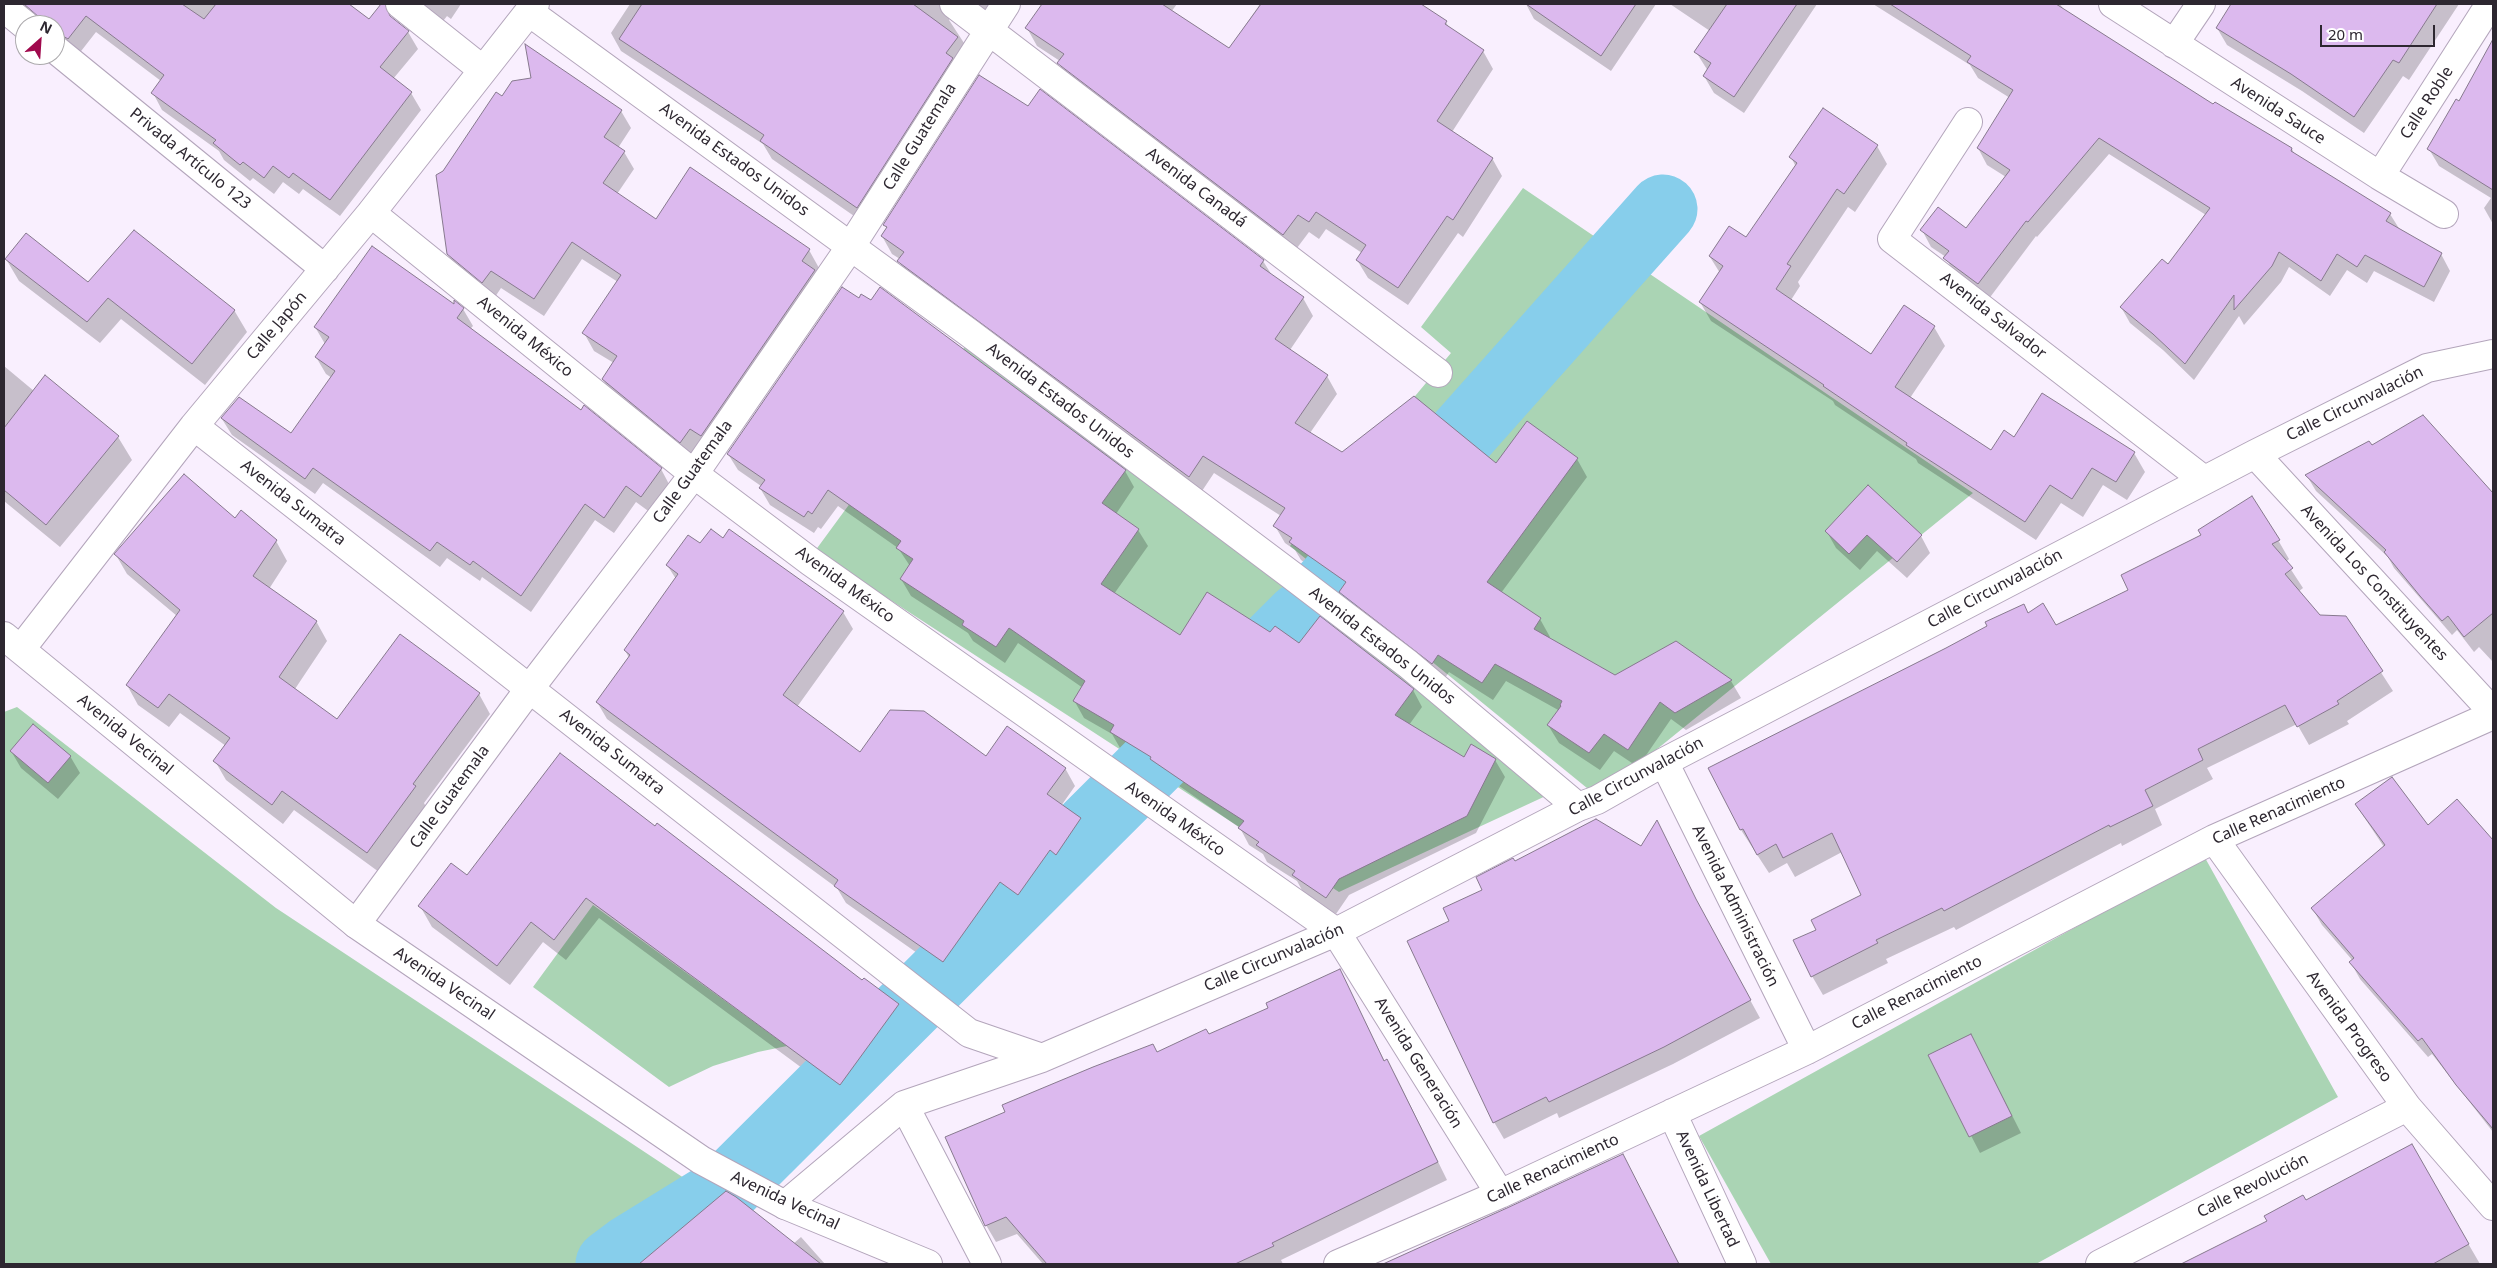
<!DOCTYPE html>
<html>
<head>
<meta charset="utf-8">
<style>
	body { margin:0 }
	#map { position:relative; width:2497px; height:1268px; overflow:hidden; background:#f9effe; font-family:"Noto Sans",sans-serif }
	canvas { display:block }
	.frame { position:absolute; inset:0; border:5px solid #2d2730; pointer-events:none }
	.north { position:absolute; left:15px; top:15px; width:50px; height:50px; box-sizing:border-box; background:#fff; border:1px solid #aba9ac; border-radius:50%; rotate:26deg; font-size:14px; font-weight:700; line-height:20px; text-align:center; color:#2d2730 }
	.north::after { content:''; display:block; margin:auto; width:18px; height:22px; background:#a0094d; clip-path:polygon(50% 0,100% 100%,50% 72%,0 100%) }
	.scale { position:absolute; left:2320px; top:25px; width:115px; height:22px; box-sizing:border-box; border:2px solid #2d2730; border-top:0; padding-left:6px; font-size:15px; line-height:18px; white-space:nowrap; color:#2d2730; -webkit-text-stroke:4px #fff; paint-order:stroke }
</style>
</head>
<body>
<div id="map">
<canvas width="2497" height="1268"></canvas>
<div class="frame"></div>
<div class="north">N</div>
<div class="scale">20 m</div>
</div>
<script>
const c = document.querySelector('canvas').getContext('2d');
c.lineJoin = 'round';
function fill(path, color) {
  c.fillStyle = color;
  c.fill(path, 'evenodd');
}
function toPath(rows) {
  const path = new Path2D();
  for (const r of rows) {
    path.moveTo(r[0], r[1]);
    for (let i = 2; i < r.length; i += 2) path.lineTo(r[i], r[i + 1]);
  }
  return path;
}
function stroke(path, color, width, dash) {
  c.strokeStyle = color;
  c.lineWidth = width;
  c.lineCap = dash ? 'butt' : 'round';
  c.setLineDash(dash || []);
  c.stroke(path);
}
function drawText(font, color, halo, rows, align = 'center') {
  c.font = font + ' "Noto Sans",sans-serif';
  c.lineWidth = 4;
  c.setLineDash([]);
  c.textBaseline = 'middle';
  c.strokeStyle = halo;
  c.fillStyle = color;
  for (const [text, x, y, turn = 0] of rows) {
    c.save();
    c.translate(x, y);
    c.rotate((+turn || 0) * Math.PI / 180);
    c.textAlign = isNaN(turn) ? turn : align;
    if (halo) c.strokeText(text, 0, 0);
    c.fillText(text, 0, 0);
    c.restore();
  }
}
fill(toPath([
	[1523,188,1973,493,1598,797,1290,546,1451,353,1421,327],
	[972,337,1550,794,1339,892,815,551],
	[17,707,276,908,693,1184,593,1264,4,1264,4,712],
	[2204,856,2338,1097,2036,1264,1771,1264,1699,1136],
	[593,905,787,1046,758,1052,713,1066,669,1087,533,987]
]), '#aad4b4');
fill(toPath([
	[7,4,347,4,369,21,391,18,408,32,418,49,393,79,411,93,421,110,340,216,303,189,299,194,283,182,274,194,253,178,250,181,224,160,219,151,162,110,153,93,161,81,96,32,78,55,55,39,55,25,38,25,25,12],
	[407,4,461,4,451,19,447,16,440,25],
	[630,4,910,5,992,4,983,16,951,13,949,20,964,43,962,46,968,56,867,225,772,159,763,144,621,51,611,33],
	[1043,4,1177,4,1171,12,1229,49,1260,4,1420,4,1446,22,1450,30,1483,51,1493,69,1452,132,1492,158,1502,176,1463,237,1458,233,1408,305,1368,278,1357,260,1362,253,1326,229,1319,239,1309,232,1294,252,1069,81,1059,63,1060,61,1037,46,1027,28],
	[1526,4,1656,4,1611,71,1534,19],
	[1670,4,1817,4,1744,113,1714,93,1704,76,1708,71,1696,52,1710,31],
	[1873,4,2060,4,2064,10,2214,106,2292,149,2295,155,2390,214,2400,230,2441,254,2450,271,2434,302,2374,271,2367,283,2347,270,2330,296,2289,267,2281,282,2244,325,2239,316,2194,380,2163,350,2130,323,2121,307,2169,266,2206,215,2109,154,2037,237,2036,236,1988,300,1954,274,1946,257,1931,247,1922,230,1966,230,2006,177,1987,165,1978,148,2010,98,1978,78,1970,65],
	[2232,4,2459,4,2409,80,2403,76,2364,133,2302,91,2227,45,2217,28],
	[2493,42,2493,224,2484,208,2491,198,2439,166,2429,149,2460,103],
	[502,98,621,111,631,128,618,148,624,152,634,169,617,194,657,220,809,250,819,268,816,273,825,289,691,460,613,397,603,379,614,363,594,351,584,333,618,282,582,259,544,316,501,288,493,300,459,272,448,254,444,172],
	[1877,146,1887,164,1855,212,1848,207,1798,282,1800,286,1791,300,1871,356,1904,307,1934,327,1945,346,1910,398,1992,451,2015,438,2134,453,2145,472,2127,500,2103,485,2083,517,2061,503,2036,540,1918,463,1916,459,1835,405,1833,401,1711,321,1700,302,1720,273,1710,257,1747,239,1796,167,1791,157],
	[885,225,1263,261,1273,277,1303,298,1313,316,1290,350,1327,376,1337,394,1310,433,1342,454,1496,465,1577,459,1587,477,1501,593,1540,619,1550,637,1549,639,1615,676,1676,643,1731,681,1741,698,1686,730,1671,719,1638,767,1614,751,1600,770,1559,743,1548,725,1560,711,1506,681,1493,700,1449,672,1443,681,1350,609,1340,592,1342,589,1301,560,1295,550,1285,543,1275,526,1281,516,1214,473,1200,494,909,279,899,261,900,259,892,254,882,236,887,229],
	[6,259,88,284,234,310,247,332,205,385,121,319,100,343,19,281],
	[456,306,463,309,473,326,470,329,661,469,670,486,651,513,636,502,614,533,595,520,531,612,482,577,480,581,447,558,440,567,323,483,315,494,232,435,222,419,291,435,332,378,326,374,316,357,325,344,315,327],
	[4,366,34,391,118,437,132,460,60,547,4,501],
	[2372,446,2489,490,2493,497,2493,510,2488,514,2493,520,2493,662,2479,647,2474,652,2457,630,2452,635,2394,568,2388,557,2316,491,2307,476],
	[728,454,1125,471,1134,487,1116,514,1138,530,1148,546,1114,594,1180,637,1271,634,1413,690,1422,707,1409,725,1465,758,1495,760,1505,777,1476,833,1349,895,1336,914,1303,892,1297,881,1267,862,1263,854,1249,845,1240,828,1159,772,1120,748,1112,734,1084,718,1075,702,1083,688,1018,643,1005,663,973,641,968,633,911,596,901,579,910,566,898,548,838,506,821,529,818,527,814,533,770,505,760,488,761,486,738,470],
	[235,520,276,541,287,561,269,589,316,621,327,641,295,689,337,721,479,694,490,714,424,803,426,807,379,872,294,810,283,824,226,780,215,761,226,746,180,713,169,727,138,705,127,685,177,616,127,574,116,555],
	[1827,532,1921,536,1930,553,1907,578,1877,551,1860,570,1836,548],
	[724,540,843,612,853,629,797,707,860,754,986,758,1065,768,1075,786,1061,806,1080,819,1090,837,1066,871,1060,867,1029,912,1011,899,954,979,846,903,837,888,607,719,597,702,629,658,625,650,676,579,667,565,700,545],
	[2278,540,2289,559,2286,562,2303,588,2298,592,2319,616,2345,617,2393,691,2347,721,2349,724,2309,745,2297,724,2207,768,2213,779,2155,809,2162,825,2122,846,2121,843,1956,930,1954,927,1886,959,1888,963,1823,995,1812,976,1818,930,1863,895,1842,852,1795,877,1787,863,1769,873,1741,830,2028,614,2056,627],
	[11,751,70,756,80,773,58,799,21,768],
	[560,755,862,982,899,1004,910,1025,852,1105,599,918,566,960,543,942,510,985,432,927,420,906,468,877],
	[2457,801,2493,841,2493,1132,2432,1054,2428,1057,2360,979,2351,963,2353,961,2322,925,2312,908,2384,847,2356,805,2428,827],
	[1657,822,1705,918,1760,1018,1673,1064,1559,1118,1557,1113,1504,1139,1494,1122,1450,922,1514,862,1641,848],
	[1340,970,1385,1062,1387,1061,1397,1078,1447,1180,1281,1260,1283,1264,1043,1264,1017,1234,996,1242,986,1225,1157,1053,1208,1035,1270,1008],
	[1980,1052,2021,1133,1980,1153,1930,1056],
	[2411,1145,2480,1264,2183,1264,2306,1202],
	[1622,1155,1679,1264,1386,1264],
	[801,1237,825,1264,652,1264,649,1258,793,1244]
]), '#0003');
stroke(toPath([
	[1322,592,1663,209],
	[610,1264,630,1249,724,1191,1300,617]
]), '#87ceeb', 69);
const building = toPath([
	[24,4,182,4,204,19,216,4,349,4,369,19,381,4,385,4,390,16,409,31,380,67,412,92,330,200,293,173,289,178,273,166,264,178,243,162,240,165,213,143,216,140,151,93,164,75,86,16,68,39,55,31,55,25,48,25,24,4],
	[642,4,913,4,958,37,946,53,953,58,857,208,760,141,764,135,619,39,642,4],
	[1042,4,1162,4,1229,48,1261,4,1421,4,1447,21,1445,24,1484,50,1437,121,1493,158,1453,220,1447,216,1398,288,1356,260,1366,245,1316,212,1309,222,1298,215,1283,235,1057,63,1064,54,1025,28,1042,4],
	[1526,4,1636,4,1601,56,1526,4],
	[1727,4,1797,4,1734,97,1703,76,1711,63,1694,52,1727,4],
	[1890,4,2056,4,2213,104,2215,102,2292,148,2291,151,2391,213,2386,221,2442,253,2424,287,2365,255,2357,267,2337,254,2321,281,2279,252,2272,266,2234,310,2234,295,2185,364,2153,334,2120,307,2162,259,2168,264,2210,208,2099,138,2028,222,2026,221,1978,284,1943,258,1949,251,1920,230,1938,207,1966,228,2010,170,1977,148,2013,90,1967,62,1971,56,1890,4],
	[2231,4,2437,4,2399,63,2393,60,2354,117,2291,74,2216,28,2231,4],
	[2493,39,2493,190,2427,149,2456,99,2459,101,2493,39],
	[525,44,622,110,604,137,625,151,603,183,656,219,690,167,810,249,802,261,815,270,701,436,690,429,680,443,602,379,617,356,582,333,621,275,572,242,534,299,491,271,482,283,447,254,436,175,443,171,496,92,502,96,512,81,531,78,525,44],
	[979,75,1028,106,1040,89,1264,260,1260,266,1304,297,1275,339,1328,375,1295,423,1342,452,1414,396,1496,463,1527,421,1578,458,1487,582,1541,618,1534,629,1615,675,1676,641,1732,680,1675,713,1660,702,1628,750,1604,734,1589,753,1547,725,1561,706,1560,705,1562,701,1495,664,1482,683,1438,655,1432,664,1339,592,1346,582,1289,542,1292,538,1273,526,1285,508,1203,456,1189,477,897,261,904,252,881,236,887,227,883,225,979,75],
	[1823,108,1878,145,1844,194,1837,189,1787,264,1791,266,1776,289,1871,354,1904,305,1935,326,1895,387,1991,450,2004,430,2014,437,2042,393,2135,452,2116,482,2092,468,2072,499,2050,485,2025,522,1906,445,1907,443,1823,386,1824,385,1699,302,1723,266,1709,256,1729,226,1746,237,1797,163,1789,157,1823,108],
	[134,230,235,310,192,364,108,298,87,322,5,259,26,233,88,282,134,230],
	[372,246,454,304,454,300,464,308,457,318,581,410,584,405,662,468,641,497,626,486,604,518,585,504,521,596,473,561,470,565,437,542,430,551,313,468,305,479,221,418,239,397,291,433,335,371,315,357,329,337,314,327,372,246],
	[842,287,859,298,861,294,871,300,880,287,1126,470,1102,503,1139,529,1101,584,1180,635,1207,592,1270,632,1275,626,1299,643,1320,616,1414,689,1395,715,1464,757,1471,744,1496,759,1467,816,1339,879,1326,898,1292,875,1295,871,1256,845,1259,842,1238,828,1244,821,1191,787,1150,759,1151,757,1110,732,1114,725,1073,701,1085,681,1009,628,996,647,962,625,964,621,900,579,913,559,896,548,901,541,828,490,812,514,808,511,804,517,759,488,765,480,727,454,842,287],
	[45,375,119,436,46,525,4,490,4,428,45,375],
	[2423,415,2493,493,2493,613,2464,637,2448,616,2442,621,2420,596,2384,552,2386,550,2305,475,2369,441,2372,445,2423,415],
	[184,474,235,518,241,510,277,540,253,576,317,621,279,677,337,719,400,634,480,693,413,784,416,786,367,853,282,791,272,805,213,761,230,738,169,694,158,708,126,685,180,610,114,554,184,474],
	[1868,485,1922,535,1897,562,1867,535,1849,554,1825,531,1868,485],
	[2252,496,2280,540,2272,544,2293,568,2285,574,2320,615,2346,616,2383,671,2337,701,2339,704,2297,727,2285,705,2198,749,2203,760,2145,790,2153,806,2110,827,2109,825,1944,911,1942,908,1876,940,1878,943,1811,977,1793,940,1816,930,1811,920,1861,895,1832,833,1783,858,1776,844,1757,855,1743,829,1740,830,1708,768,1946,648,1987,626,1985,622,2024,604,2028,613,2043,603,2056,625,2128,590,2121,575,2201,535,2198,530,2252,496],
	[711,529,723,538,729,529,844,611,783,695,860,752,890,710,924,711,986,756,1007,726,1066,768,1047,794,1081,818,1056,855,1050,850,1018,895,1000,882,943,962,834,886,838,880,596,702,630,655,624,650,678,574,666,565,688,535,700,543,711,529],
	[33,724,71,756,48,783,10,751,33,724],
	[560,753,655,826,657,823,862,980,864,978,899,1004,840,1085,586,898,554,940,531,922,497,966,418,906,451,863,467,875,560,753],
	[2392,777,2428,825,2457,799,2493,840,2493,1129,2456,1085,2422,1038,2418,1041,2349,962,2354,958,2311,908,2385,845,2355,804,2392,777],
	[1596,819,1641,846,1657,820,1696,899,1751,1000,1664,1047,1549,1102,1546,1097,1493,1123,1407,941,1449,921,1443,908,1482,890,1476,877,1513,858,1515,861,1596,819],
	[1340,969,1384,1061,1387,1059,1438,1162,1272,1243,1274,1246,1235,1264,1047,1264,1006,1217,985,1226,945,1137,1005,1112,1002,1105,1093,1067,1153,1044,1157,1052,1206,1029,1209,1034,1268,1008,1266,1003,1340,969],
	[1971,1034,2012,1116,1969,1137,1928,1055,1971,1034],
	[2412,1144,2469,1244,2433,1264,2181,1264,2267,1221,2264,1216,2303,1195,2306,1200,2412,1144],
	[1623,1154,1679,1264,1383,1264,1507,1208,1623,1154],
	[726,1191,736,1197,821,1264,639,1264,726,1191]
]);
fill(building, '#dcb9ee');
stroke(building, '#87798e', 1);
const street = toPath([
	[400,4,483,70],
	[954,4,1438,373],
	[2113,4,2380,176,2444,214],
	[4,8,25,25],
	[529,12,968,332,1290,574,1408,664,1578,807],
	[2174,44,2201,4],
	[55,49,325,269],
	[1968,122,1892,239,2204,480],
	[2380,176,2490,4],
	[371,213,694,474,811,562,1336,932,1500,1194],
	[194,426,969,1033,1042,1058],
	[2255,454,2493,712],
	[21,649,194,426,371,213,535,4],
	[1664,762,1807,1050],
	[2214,839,2407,1107,2493,1206],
	[356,924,530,688,694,474,851,246,1006,4],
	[904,1105,987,1264],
	[1672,1113,1742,1264],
	[785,1205,904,1105,1042,1058,1336,932,1578,807,1597,800,1664,762,2255,454,2427,368,2493,354],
	[1338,1264,1500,1194,1807,1050,2214,839,2493,715],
	[2100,1264,2407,1107]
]);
const secondary = toPath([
	[4,636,356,924,701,1160,785,1205,928,1264]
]);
stroke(street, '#b3a5bb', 30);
stroke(secondary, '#b3a5bb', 30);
stroke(street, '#fff', 28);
stroke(secondary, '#fff', 28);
drawText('16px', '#2d2730', '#fff', [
	["Calle Roble",2427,103,-57],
	["Avenida Sauce",2278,111,33],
	["Calle Guatemala",920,137,-58],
	["Privada Artículo 123",190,159,39],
	["Avenida Estados Unidos",734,160,36],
	["Avenida Canadá",1196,188,37],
	["Avenida Salvador",1993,316,38],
	["Calle Japón",277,326,-50],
	["Avenida México",525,337,39],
	["Avenida Estados Unidos",1060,401,37],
	["Calle Circunvalación",2355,404,-26],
	["Calle Guatemala",693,472,-54],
	["Avenida Sumatra",293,503,38],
	["Avenida Los Constituyentes",2374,583,47],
	["Avenida México",845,585,36],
	["Calle Circunvalación",1995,589,-28],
	["Avenida Estados Unidos",1382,646,38],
	["Avenida Vecinal",125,735,39],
	["Avenida Sumatra",612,752,38],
	["Calle Circunvalación",1636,777,-28],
	["Calle Guatemala",450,797,-54],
	["Calle Renacimiento",2279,811,-24],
	["Avenida México",1175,819,35],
	["Avenida Administración",1735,906,64],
	["Calle Circunvalación",1274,958,-23],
	["Avenida Vecinal",444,984,34],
	["Calle Renacimiento",1917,993,-27],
	["Avenida Progreso",2349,1027,54],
	["Avenida Generación",1418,1063,58],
	["Calle Renacimiento",1553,1169,-25],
	["Calle Revolución",2253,1186,-27],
	["Avenida Libertad",1707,1189,65],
	["Avenida Vecinal",785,1201,25]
]);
</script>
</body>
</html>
